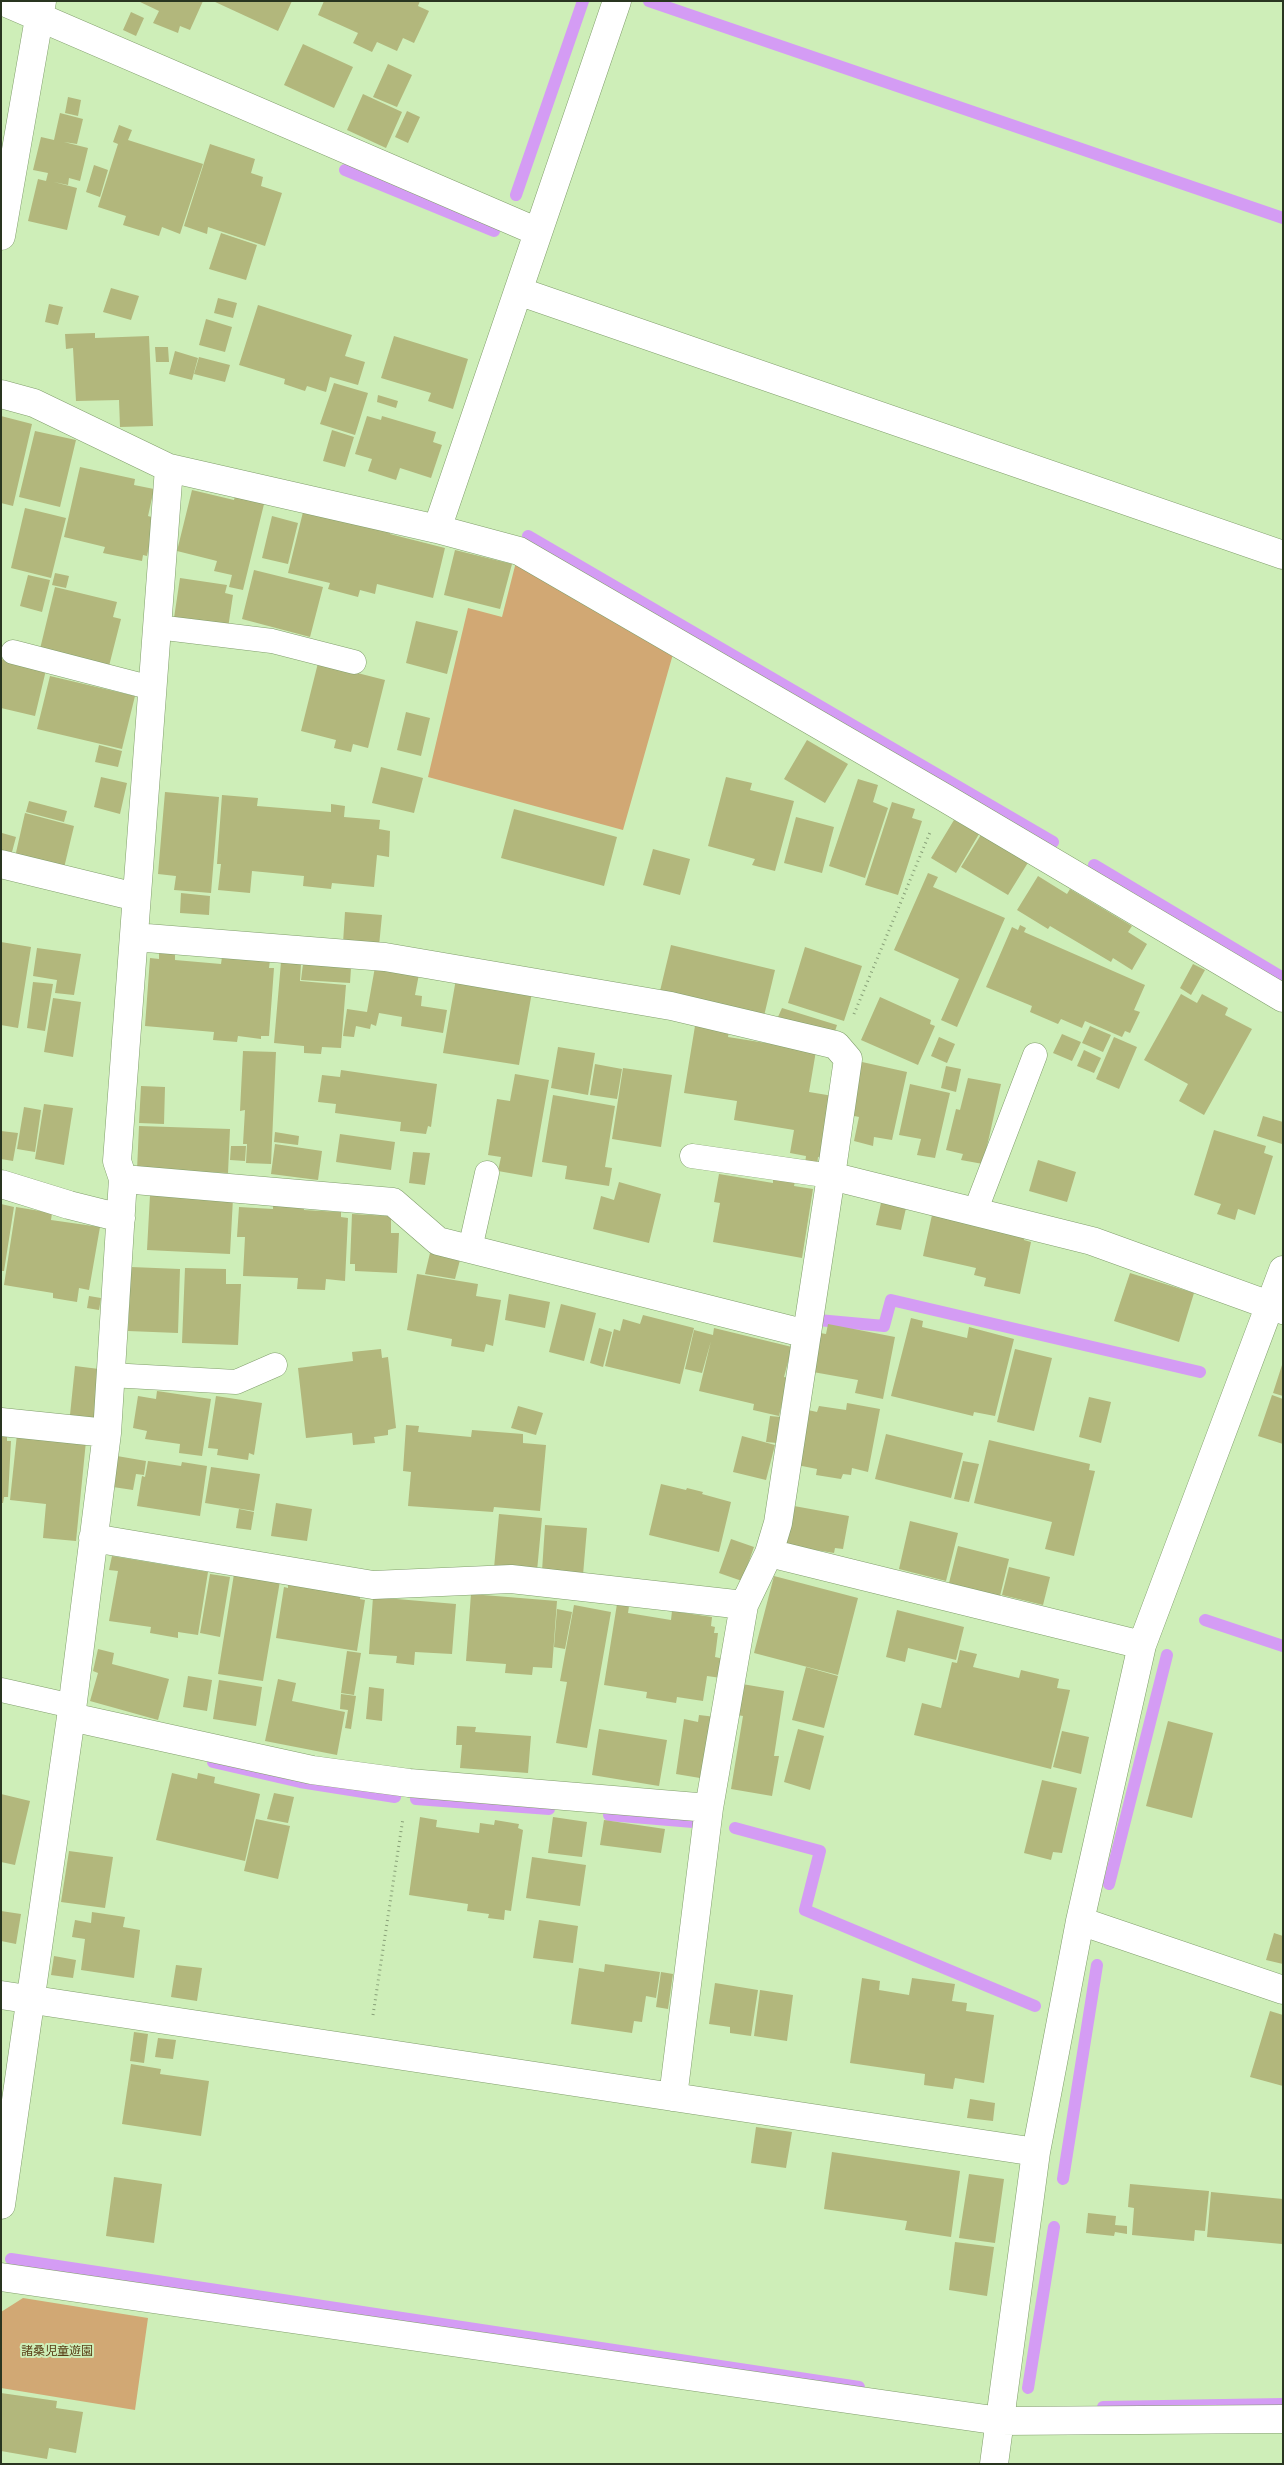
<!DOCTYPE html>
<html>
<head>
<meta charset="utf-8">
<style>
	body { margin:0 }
	#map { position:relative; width:1284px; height:2465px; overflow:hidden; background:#ceeeb8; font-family:Ubuntu,sans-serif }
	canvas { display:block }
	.frame { position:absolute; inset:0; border:2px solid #293520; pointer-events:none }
</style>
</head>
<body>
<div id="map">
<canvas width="1284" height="2465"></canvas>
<div class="frame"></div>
</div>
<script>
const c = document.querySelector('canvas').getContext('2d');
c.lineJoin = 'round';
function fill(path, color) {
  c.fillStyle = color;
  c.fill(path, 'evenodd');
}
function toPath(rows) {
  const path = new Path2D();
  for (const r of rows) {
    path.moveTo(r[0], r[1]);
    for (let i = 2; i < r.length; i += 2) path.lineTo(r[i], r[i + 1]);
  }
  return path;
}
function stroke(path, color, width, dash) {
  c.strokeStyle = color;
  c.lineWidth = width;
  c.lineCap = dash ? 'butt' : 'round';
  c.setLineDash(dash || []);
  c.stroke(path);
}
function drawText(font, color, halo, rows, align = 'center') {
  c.font = font + ' Ubuntu,"Noto Sans JP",sans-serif';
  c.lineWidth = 4;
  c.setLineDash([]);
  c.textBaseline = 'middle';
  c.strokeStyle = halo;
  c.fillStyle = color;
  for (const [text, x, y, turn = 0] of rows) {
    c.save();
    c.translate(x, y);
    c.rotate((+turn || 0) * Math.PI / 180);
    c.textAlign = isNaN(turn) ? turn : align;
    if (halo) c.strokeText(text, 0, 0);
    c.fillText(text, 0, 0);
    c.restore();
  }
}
fill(toPath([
	[516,562,673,654,623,830,428,777,468,608,502,617],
	[23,2298,148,2318,135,2410,1,2388,1,2312]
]), '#d1a874');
stroke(toPath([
	[649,1,1283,218],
	[345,170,494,231],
	[516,195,583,1],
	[528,536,1053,842],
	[1094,865,1283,978],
	[818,1320,884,1326,891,1300,1200,1372],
	[1205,1620,1283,1646],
	[213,1762,300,1782,395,1797],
	[416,1799,549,1809],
	[609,1815,693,1822],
	[735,1828,820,1851,805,1910,1035,2006],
	[1109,1884,1167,1655],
	[1063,2179,1097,1965],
	[11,2259,859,2387],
	[1028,2388,1054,2227],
	[1103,2407,1283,2404]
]), '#d49cf4', 12);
fill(toPath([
	[138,1,203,1,190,30,180,26,178,33,153,23,159,11],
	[213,1,292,1,278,31],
	[324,1,420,1,418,6,429,11,414,43,403,38,397,51,377,42,372,52,353,43,358,33,318,15],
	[131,12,144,18,136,36,123,30],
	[303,44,353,67,334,108,284,85],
	[388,64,412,75,397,107,373,97],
	[363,94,402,112,386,148,347,130],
	[68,97,81,100,78,116,65,113],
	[407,111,420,117,408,143,395,137],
	[60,113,83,119,77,144,64,142,88,148,80,181,69,178,68,185,54,182,77,188,67,230,28,221,38,179,46,181,48,173,33,170,41,137,54,140],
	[119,125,132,130,128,140,203,164,180,234,162,227,159,236,123,225,126,216,98,207,118,144,113,142],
	[210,144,255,159,251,173,263,177,261,186,282,193,265,246,208,227,207,234,184,226],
	[94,165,108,170,100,197,86,192],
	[221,233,257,245,246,280,209,269],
	[111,288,139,296,131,320,103,312],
	[218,298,237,303,233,318,214,313],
	[49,304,63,307,58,325,45,322],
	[258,305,352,335,345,356,365,362,358,385,330,377,326,392,307,386,305,391,284,384,285,379,239,365],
	[206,319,232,327,225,352,199,345],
	[95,333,95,338,149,336,153,426,120,427,119,400,76,401,73,348,66,349,65,334],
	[394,336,468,359,453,409,428,401,431,393,381,378],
	[155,347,168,347,169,362,156,362],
	[175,351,198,358,192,380,169,374],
	[199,357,230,365,225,382,194,374],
	[334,383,368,393,355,435,320,424],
	[378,395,398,401,396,408,377,402],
	[1,416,32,424,13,506,1,503],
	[367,416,381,420,382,416,436,432,433,442,442,445,431,478,400,468,396,480,368,471,372,459,355,454],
	[332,430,354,437,345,467,323,461],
	[35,431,76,440,60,507,19,497],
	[80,467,135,479,134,485,154,489,148,516,155,518,147,556,143,555,142,561,103,553,105,547,64,537],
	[192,490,234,500,236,492,265,500,243,590,229,587,232,575,214,571,217,561,177,551],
	[25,508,66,518,51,578,11,568],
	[304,508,391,530,390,534,445,548,433,598,377,584,375,594,360,590,358,597,328,589,330,583,288,573],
	[272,516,298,523,288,564,262,558],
	[455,550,512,564,500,609,444,595],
	[254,570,323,587,310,637,242,619],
	[55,573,69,576,66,588,52,585],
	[28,575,50,580,42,612,20,606],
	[180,578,227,585,225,593,233,595,228,628,174,618],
	[55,587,117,602,113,617,121,619,109,666,40,649],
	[416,621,458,631,447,674,406,663],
	[1,659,46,670,35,716,1,708],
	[318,663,385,680,368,748,353,744,351,752,334,748,336,740,301,731],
	[50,676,135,696,122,749,37,729],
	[406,712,430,718,421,756,397,750],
	[807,740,848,764,825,803,784,779],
	[99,745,122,751,118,767,95,762],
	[381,767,423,778,414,813,372,803],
	[101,777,127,783,120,814,94,807],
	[726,777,752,783,750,790,794,801,775,871,752,865,755,859,708,846],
	[858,779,878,785,873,802,888,808,865,878,829,866],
	[165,792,219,797,211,893,174,890,176,876,158,874],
	[222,795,258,798,257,806,331,812,331,804,345,806,344,817,380,820,379,829,390,831,389,857,377,855,374,887,332,883,331,889,303,886,304,876,252,871,250,893,218,890,221,864,217,864],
	[29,801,67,811,64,822,26,812],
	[892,802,915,809,912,818,922,821,898,895,865,885],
	[514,809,617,837,604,886,501,858],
	[25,813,74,826,64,868,15,857],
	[796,817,834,827,822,873,784,863],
	[954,820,979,834,956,873,931,858],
	[2,833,16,837,12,852,1,850],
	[982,833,1029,861,1008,895,961,867],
	[653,849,690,859,680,895,643,885],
	[928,873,938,877,933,887,1005,918,957,1027,941,1020,959,979,894,950],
	[1038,876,1067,894,1070,889,1132,926,1128,932,1147,944,1132,970,1113,958,1111,962,1050,926,1048,929,1017,910],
	[181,893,210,896,209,915,180,913],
	[345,912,382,915,379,946,343,943],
	[1020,925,1026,928,1024,932,1145,985,1134,1010,1140,1012,1130,1033,1125,1031,1122,1037,1085,1021,1082,1028,1061,1019,1058,1024,1030,1012,1032,1006,986,987,1012,927,1018,930],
	[1,942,31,947,18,1028,1,1025],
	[671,945,775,970,764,1016,660,991],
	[805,947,862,966,844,1021,788,1003],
	[37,948,81,954,74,995,55,993,57,980,33,976],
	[159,952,175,953,175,960,221,964,222,957,270,960,269,968,274,968,269,1036,261,1036,261,1039,238,1036,237,1042,213,1040,214,1032,145,1026,150,958,159,959],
	[281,962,301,964,300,981,346,985,341,1048,322,1047,321,1054,304,1053,304,1046,274,1043],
	[303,964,351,968,350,983,301,980],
	[1193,964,1205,970,1191,995,1180,988],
	[375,967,419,974,415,995,422,996,421,1006,447,1010,443,1033,401,1026,402,1017,379,1013,376,1026,371,1024,370,1029,356,1026,354,1037,343,1036,347,1009,367,1012],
	[456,979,532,992,519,1065,443,1053],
	[33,982,53,984,45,1031,27,1028],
	[1181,994,1197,1003,1202,994,1228,1008,1225,1015,1252,1029,1204,1115,1179,1101,1188,1084,1144,1060],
	[880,997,931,1020,930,1024,935,1026,918,1065,861,1040],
	[53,998,81,1002,73,1057,44,1052],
	[782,1008,837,1025,831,1044,778,1017],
	[695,1026,729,1031,728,1037,816,1051,809,1092,833,1096,822,1158,818,1157,817,1166,805,1164,806,1156,790,1153,794,1130,734,1120,737,1101,684,1093],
	[1090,1026,1111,1035,1103,1052,1082,1043],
	[1062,1034,1081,1042,1072,1061,1053,1053],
	[939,1037,955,1044,947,1063,931,1056],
	[1114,1037,1137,1047,1119,1089,1096,1079],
	[558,1047,595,1053,588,1095,551,1088],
	[1084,1050,1101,1058,1094,1073,1077,1066],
	[243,1051,276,1052,271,1164,246,1163,247,1144,243,1144,245,1110,240,1111],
	[862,1062,907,1072,892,1140,874,1137,873,1146,854,1141,859,1117,850,1115],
	[595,1064,622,1069,617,1099,590,1095],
	[946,1066,961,1069,956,1092,941,1088],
	[623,1068,672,1075,661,1147,612,1139],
	[341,1070,437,1084,431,1127,428,1126,426,1134,400,1131,401,1122,335,1113,336,1104,318,1102,322,1075,340,1077],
	[515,1074,549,1080,532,1177,498,1171,501,1157,488,1155,497,1099,510,1101],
	[968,1078,1001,1084,983,1164,961,1160,963,1154,946,1150,956,1109,960,1110],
	[910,1084,950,1093,935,1158,917,1155,921,1139,899,1135],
	[141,1086,165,1087,164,1124,139,1123],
	[553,1095,615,1106,605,1167,612,1168,609,1186,565,1179,567,1166,542,1162],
	[44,1104,73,1108,64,1165,35,1159],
	[24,1107,41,1110,35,1152,17,1149],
	[1263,1116,1283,1122,1282,1144,1257,1136],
	[139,1126,230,1129,228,1173,137,1170],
	[1214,1130,1266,1146,1264,1153,1273,1156,1255,1215,1238,1209,1235,1220,1217,1214,1221,1204,1194,1195],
	[1,1131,18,1133,13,1161,1,1159],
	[275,1132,299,1136,298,1145,274,1142],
	[340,1134,395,1142,391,1170,336,1162],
	[275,1144,322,1151,318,1180,271,1174],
	[231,1146,246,1146,245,1161,230,1160],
	[413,1152,430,1153,425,1185,409,1183],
	[1038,1160,1076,1172,1067,1202,1029,1191],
	[719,1174,773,1183,773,1177,795,1181,794,1186,813,1189,802,1258,713,1242,720,1203,714,1202],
	[619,1182,661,1194,649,1243,593,1229,601,1196,614,1200],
	[150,1195,233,1198,230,1254,147,1250],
	[273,1201,304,1202,304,1210,341,1212,341,1217,348,1218,345,1281,326,1279,325,1290,297,1289,298,1278,243,1276,245,1237,237,1237,239,1207,273,1209],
	[881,1203,906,1208,901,1230,876,1225],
	[1,1204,14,1207,4,1271,1,1271],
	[16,1207,52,1213,51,1220,100,1227,89,1290,79,1288,77,1302,53,1298,53,1293,4,1285],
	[352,1214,391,1216,391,1233,399,1233,397,1273,355,1271,355,1264,350,1264],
	[932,1215,1025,1236,1024,1240,1031,1242,1020,1294,984,1286,986,1278,974,1275,976,1268,923,1256],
	[430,1253,460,1260,455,1279,425,1274],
	[131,1267,180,1269,178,1333,128,1331],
	[185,1268,226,1269,226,1284,241,1284,238,1345,182,1343],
	[1130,1273,1194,1293,1179,1342,1114,1321],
	[417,1274,478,1284,476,1296,501,1300,493,1346,486,1344,484,1352,451,1346,452,1339,407,1330],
	[509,1294,550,1302,545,1328,505,1320],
	[89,1296,101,1298,99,1310,87,1308],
	[561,1304,596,1313,584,1361,549,1352],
	[643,1315,694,1328,680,1384,605,1366,614,1329,620,1331,623,1319,640,1324],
	[911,1318,923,1321,922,1327,967,1338,969,1327,1014,1339,995,1416,974,1412,973,1416,891,1396],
	[828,1324,895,1337,883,1399,855,1393,858,1380,813,1372,820,1333,826,1334],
	[599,1328,612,1332,603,1367,590,1363],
	[714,1328,792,1347,784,1377,788,1378,779,1416,753,1410,754,1404,699,1391,711,1341,702,1373,685,1369,694,1330,713,1335],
	[381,1349,382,1358,388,1357,396,1428,388,1430,388,1435,374,1437,375,1443,353,1445,352,1433,306,1438,298,1368,353,1361,352,1352],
	[1015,1349,1052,1358,1034,1431,997,1422],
	[1282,1365,1283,1365,1283,1396,1273,1393],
	[75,1366,99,1369,94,1418,70,1415],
	[157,1391,211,1399,202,1456,179,1453,180,1444,145,1439,147,1431,133,1428,138,1396,156,1399],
	[1272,1395,1283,1399,1283,1444,1258,1436],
	[216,1396,262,1403,254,1455,249,1453,248,1460,217,1455,218,1449,208,1448],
	[1089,1397,1111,1402,1101,1443,1079,1437],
	[847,1403,880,1409,868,1472,852,1468,851,1475,843,1474,841,1479,816,1475,817,1469,797,1465,808,1410,817,1412,819,1406,846,1410],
	[518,1406,543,1413,536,1435,511,1428],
	[770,1416,781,1417,777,1443,766,1442],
	[406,1425,419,1426,418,1432,471,1437,472,1430,523,1434,523,1443,546,1445,540,1511,494,1507,493,1512,408,1506,411,1472,403,1471],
	[17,1434,86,1441,76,1541,43,1538,46,1504,10,1500],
	[886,1434,963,1453,951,1498,875,1479],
	[1,1436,7,1436,7,1441,11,1441,8,1497,4,1497,3,1503,1,1503],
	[742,1436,775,1445,766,1480,733,1472],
	[989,1440,1090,1464,1089,1470,1095,1471,1074,1556,1045,1549,1052,1522,974,1503],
	[117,1456,146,1461,144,1475,136,1474,133,1490,113,1487],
	[148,1461,181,1466,182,1462,207,1466,200,1516,137,1506,142,1476,145,1477],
	[963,1461,979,1464,969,1502,954,1499],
	[211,1467,260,1474,254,1511,205,1503],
	[661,1484,686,1490,687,1488,703,1492,702,1494,731,1502,719,1552,649,1535],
	[276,1503,312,1509,307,1541,271,1536],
	[794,1506,849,1516,843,1549,835,1548,834,1553,786,1545],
	[239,1509,254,1512,251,1530,236,1528],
	[499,1514,542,1518,537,1571,494,1568],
	[910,1521,958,1533,946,1581,899,1569],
	[545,1525,587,1528,583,1575,542,1571],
	[731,1539,754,1547,742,1581,719,1573],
	[958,1546,1009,1559,1000,1596,949,1583],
	[112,1556,208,1572,198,1635,178,1632,178,1638,150,1633,151,1627,109,1621,118,1571,109,1570],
	[1009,1567,1050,1577,1043,1605,1002,1595],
	[210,1574,230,1577,220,1637,200,1633],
	[234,1574,280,1581,263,1681,218,1674],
	[774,1576,858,1598,838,1675,754,1653],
	[288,1583,360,1594,360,1599,365,1600,357,1651,276,1638,284,1587,288,1588],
	[471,1594,557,1601,552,1668,533,1667,532,1675,505,1673,506,1664,466,1661],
	[373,1597,456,1604,452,1654,415,1652,414,1665,396,1663,397,1656,369,1654],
	[617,1604,629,1606,628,1613,671,1620,672,1611,712,1617,711,1626,715,1627,714,1633,718,1633,715,1657,724,1659,721,1678,707,1676,703,1701,677,1697,676,1703,646,1698,647,1692,604,1685],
	[574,1605,611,1612,587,1748,556,1743,567,1682,560,1681],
	[557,1609,572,1612,565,1649,554,1647],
	[897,1610,964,1627,956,1660,908,1648,905,1662,886,1657],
	[98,1649,114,1653,112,1664,169,1679,158,1720,90,1701,98,1673,93,1671],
	[960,1650,977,1654,973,1667,1019,1678,1021,1670,1059,1679,1057,1688,1070,1690,1051,1769,914,1735,922,1703,941,1708,952,1662,957,1663],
	[347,1651,361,1653,354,1695,341,1693],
	[806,1667,838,1676,824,1728,792,1720],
	[188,1676,212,1680,207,1711,183,1707],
	[278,1679,296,1683,292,1701,345,1712,337,1755,265,1741],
	[219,1680,262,1687,256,1726,213,1719],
	[742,1684,784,1691,774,1756,779,1756,772,1796,731,1789,743,1716,737,1715],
	[369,1687,384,1689,382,1721,366,1719],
	[341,1694,356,1696,351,1729,345,1728,348,1710,340,1709],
	[699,1715,716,1717,706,1779,676,1774,684,1719,698,1722],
	[1168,1721,1213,1733,1192,1818,1146,1806],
	[457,1726,476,1727,475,1732,531,1736,528,1773,460,1768,462,1745,456,1745],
	[599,1729,667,1740,659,1786,592,1775],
	[798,1729,824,1736,810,1790,784,1782],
	[1062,1731,1089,1737,1081,1774,1053,1767],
	[172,1773,197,1779,198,1773,215,1777,214,1783,260,1794,245,1861,156,1840],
	[1042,1780,1077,1788,1062,1853,1053,1852,1051,1860,1024,1853],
	[274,1793,294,1797,288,1823,267,1819],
	[1,1794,30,1801,15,1865,1,1862],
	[420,1817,437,1820,436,1827,479,1833,480,1823,494,1825,495,1820,519,1824,518,1828,523,1830,511,1911,505,1910,504,1920,488,1918,489,1914,467,1911,468,1904,409,1895],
	[553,1817,587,1822,582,1857,548,1853],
	[256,1819,290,1826,278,1879,244,1871],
	[604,1820,665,1829,661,1853,600,1845],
	[69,1851,113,1857,105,1908,61,1902],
	[532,1857,586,1865,580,1906,526,1898],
	[1,1911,21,1914,16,1944,1,1941],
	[92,1912,125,1917,123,1927,140,1930,134,1978,81,1970,85,1939,72,1937,75,1920,91,1923],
	[539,1920,578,1926,573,1963,533,1958],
	[1274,1933,1283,1936,1283,1964,1266,1960],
	[54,1956,76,1960,73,1978,51,1975],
	[605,1964,660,1972,656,1998,646,1996,642,2022,634,2021,632,2033,571,2024,579,1968,604,1972],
	[176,1965,202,1968,197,2001,171,1997],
	[661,1972,673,1974,668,2009,656,2007],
	[862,1978,880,1981,879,1990,909,1995,912,1978,955,1984,952,2001,967,2003,966,2011,994,2015,984,2083,955,2078,953,2089,924,2085,925,2074,850,2063],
	[715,1983,758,1990,751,2036,730,2033,730,2027,709,2024],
	[760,1990,793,1995,787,2041,754,2036],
	[1270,2011,1283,2015,1283,2086,1250,2077],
	[134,2032,148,2034,144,2063,130,2061],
	[158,2038,176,2040,173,2059,155,2057],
	[131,2064,161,2069,160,2074,209,2081,201,2136,122,2124],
	[970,2099,995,2103,993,2121,967,2118],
	[756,2127,792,2132,786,2168,751,2163],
	[832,2152,960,2171,951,2237,905,2230,907,2221,824,2209],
	[969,2174,1004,2179,995,2243,959,2238],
	[114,2177,162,2184,154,2243,106,2236],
	[1130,2184,1209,2191,1205,2231,1195,2230,1194,2241,1132,2235,1134,2208,1128,2207],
	[1211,2192,1283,2199,1282,2244,1207,2237],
	[1088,2213,1116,2216,1115,2225,1127,2226,1127,2234,1115,2232,1114,2236,1086,2233],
	[955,2242,994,2247,987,2296,949,2290],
	[1,2393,57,2401,56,2408,83,2412,76,2453,49,2448,47,2459,1,2451]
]), '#b2b77c');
const service = toPath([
	[157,627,272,641,354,662],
	[13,652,152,688],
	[692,1156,831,1176],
	[975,1212,1035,1055],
	[470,1249,487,1173],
	[110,1375,236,1382,275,1365],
	[1,1690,72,1706]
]);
const minor = toPath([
	[2,1,538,232],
	[1,236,42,1],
	[518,291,1283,555],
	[1,394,34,403,169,468,117,1161,123,1179,107,1433,71,1717,1,2205],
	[169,468,437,529,519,551,945,798,1283,998],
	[437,529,617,1],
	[1,864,136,897],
	[134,937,385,957,671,1006,836,1045,848,1059,831,1176],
	[123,1179,393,1202,438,1241,807,1334],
	[1,1184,69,1205,121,1218],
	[1,1422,107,1433],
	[93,1538,373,1585,511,1579,744,1605],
	[769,1553,1142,1645],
	[71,1717,312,1770,409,1783,709,1808],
	[1080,1921,1283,1990],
	[1,1995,1036,2152],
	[673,2097,709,1808,744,1605,769,1553,778,1523,831,1176,1092,1241,1283,1310],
	[1,2277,1000,2421,1283,2419],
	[994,2464,1036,2152,1080,1921,1142,1645,1283,1270]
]);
stroke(service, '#819e6c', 25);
stroke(minor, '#819e6c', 29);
stroke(toPath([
	[854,1014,931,830],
	[373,2015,403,1818]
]), '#88a078', 3, [1, 4]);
stroke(service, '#fff', 24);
stroke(minor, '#fff', 28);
drawText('12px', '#573c14', '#ceeeb8', [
	["諸桑児童遊園",57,2351]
]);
</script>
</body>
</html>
